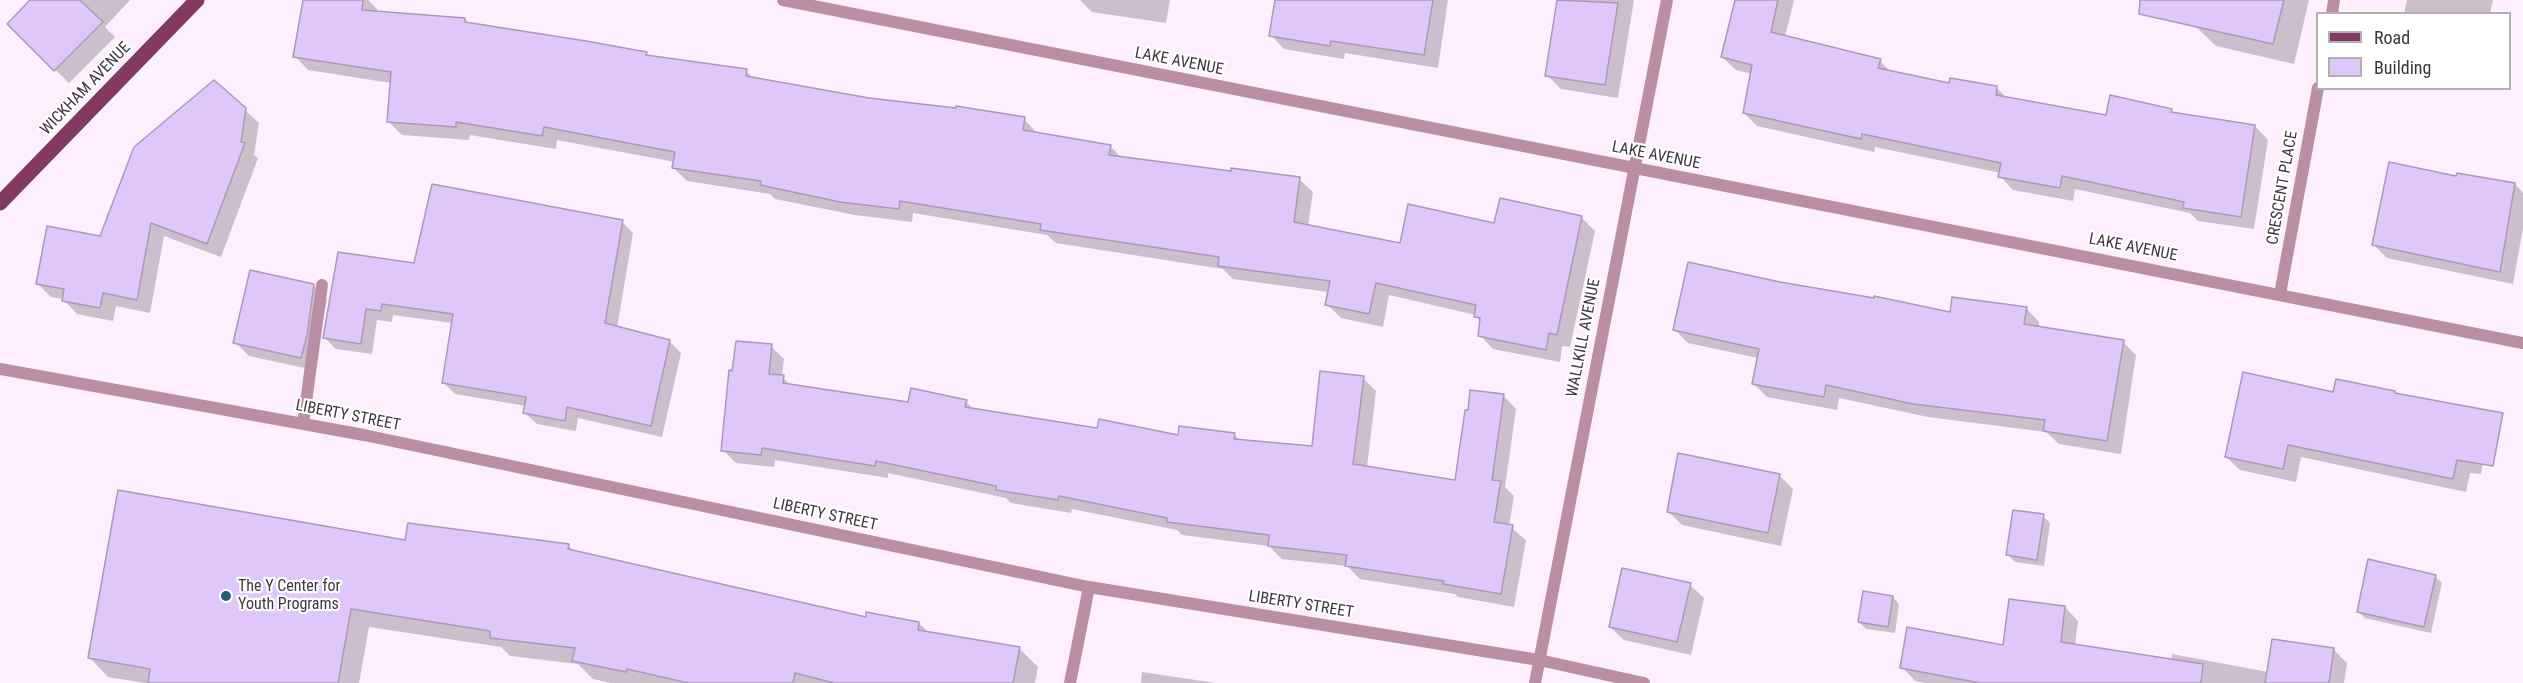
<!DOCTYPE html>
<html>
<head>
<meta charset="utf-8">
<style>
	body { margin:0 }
	#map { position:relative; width:2523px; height:683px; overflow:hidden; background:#feeffe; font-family:"Roboto Condensed",sans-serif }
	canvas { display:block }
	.legend { position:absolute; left:2316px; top:12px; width:195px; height:78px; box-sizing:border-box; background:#fff; border:2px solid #b3afb3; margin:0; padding:8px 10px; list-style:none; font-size:18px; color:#403640 }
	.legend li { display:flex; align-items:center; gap:12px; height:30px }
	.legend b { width:30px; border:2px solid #b3afb3 }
</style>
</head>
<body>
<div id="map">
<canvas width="2523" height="683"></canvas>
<ul class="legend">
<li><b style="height:8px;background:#823a63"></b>Road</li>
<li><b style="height:16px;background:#dfc7fc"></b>Building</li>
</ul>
</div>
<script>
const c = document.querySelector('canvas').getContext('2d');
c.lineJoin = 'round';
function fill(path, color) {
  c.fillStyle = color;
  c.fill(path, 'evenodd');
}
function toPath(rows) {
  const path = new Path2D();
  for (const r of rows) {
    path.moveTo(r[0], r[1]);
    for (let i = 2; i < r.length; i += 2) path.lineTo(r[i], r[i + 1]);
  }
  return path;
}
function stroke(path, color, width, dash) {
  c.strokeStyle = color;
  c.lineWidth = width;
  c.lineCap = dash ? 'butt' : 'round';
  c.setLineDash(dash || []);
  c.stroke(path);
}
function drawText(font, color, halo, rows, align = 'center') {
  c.font = font + ' "Roboto Condensed",sans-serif';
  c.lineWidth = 4.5;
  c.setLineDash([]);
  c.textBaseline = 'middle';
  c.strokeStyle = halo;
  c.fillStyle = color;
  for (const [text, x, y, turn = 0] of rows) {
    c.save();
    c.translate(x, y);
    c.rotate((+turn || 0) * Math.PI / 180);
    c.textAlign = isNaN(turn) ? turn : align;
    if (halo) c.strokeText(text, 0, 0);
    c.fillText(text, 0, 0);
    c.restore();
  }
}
fill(toPath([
	[32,0,130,0,105,27,115,37,69,83,9,24],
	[304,0,368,0,377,9,377,13,464,19,470,24,646,53,650,57,746,71,755,80,869,100,1024,119,1038,134,1110,146,1122,158,1232,173,1299,179,1313,192,1308,226,1401,245,1495,225,1582,218,1595,231,1570,347,1562,346,1560,362,1493,349,1480,335,1481,323,1476,315,1389,295,1383,327,1341,318,1327,304,1329,292,1233,279,1223,269,1056,243,1047,235,913,213,912,222,855,215,775,199,770,194,687,181,674,168,675,162,557,140,556,149,470,135,469,140,402,135,388,121,391,83,308,70,295,56],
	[1080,0,1170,0,1166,23,1092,12],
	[1277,0,1448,0,1438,68,1345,53,1344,59,1284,49,1271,35],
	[1559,0,1634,0,1618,98,1561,89,1547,75],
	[1737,0,1794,0,1785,37,1880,61,1892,73,1950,85,1997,88,2008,99,2107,117,2171,110,2175,114,2255,126,2268,140,2254,229,2198,221,2190,213,2075,189,2073,201,2013,190,2000,176,2001,173,1875,147,1874,152,1757,126,1744,113,1752,74,1736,70,1722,57],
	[2201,0,2309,0,2294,64,2216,46,2195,26],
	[2407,0,2493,0,2490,14,2404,14],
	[245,110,259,123,254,155,258,158,221,257,164,236,150,313,116,306,113,321,77,314,63,299,51,297,38,284,101,238],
	[2457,178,2515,184,2523,193,2523,228,2513,284,2387,258,2373,244],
	[622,222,633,233,617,328,670,342,681,353,662,437,578,418,576,431,537,424,525,413,526,406,455,394,443,382,453,323,393,315,392,322,377,320,372,354,336,349,325,338,415,264],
	[1780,283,1952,314,2026,308,2039,322,2039,328,2123,342,2136,355,2121,454,2059,444,2046,432,1928,417,1839,398,1837,410,1767,397,1754,384,1758,358,1688,343,1675,330],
	[313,285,327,299,314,370,249,356,235,342],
	[771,346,784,359,782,377,792,386,909,403,966,402,974,410,1098,429,1179,437,1234,434,1240,441,1313,448,1363,378,1376,391,1367,467,1456,482,1503,395,1516,409,1505,487,1514,496,1509,526,1526,540,1514,607,1458,597,1455,594,1360,579,1347,566,1282,559,1269,546,1182,535,1177,530,1072,509,1071,513,1011,503,1006,498,888,473,888,478,775,460,774,467,736,463,723,450],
	[2395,393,2489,424,2481,474,2470,473,2466,492,2301,457,2296,482,2240,470,2226,457,2335,394],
	[1779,475,1793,489,1781,546,1682,525,1668,511],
	[2043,516,2050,523,2044,566,2015,562,2008,555],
	[407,541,568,545,575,552,867,618,919,623,929,633,1019,648,1038,667,1035,683,611,683,593,679,578,664,510,656,501,647,369,627,359,683,145,683,108,677,90,658],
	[2435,576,2442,583,2431,633,2365,618,2358,611],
	[1690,585,1704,598,1691,655,1624,640,1610,627],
	[1893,597,1899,604,1895,633,1866,629,1859,622],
	[2065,607,2078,621,2075,646,2171,661,2172,654,2268,672,2333,649,2347,663,2344,683,1925,683,1915,681,1902,667,2005,647],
	[1142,672,1216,683,1141,683]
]), '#0003');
const building = toPath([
	[30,0,80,0,103,22,54,71,7,24,30,0],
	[303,0,363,0,362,10,465,18,465,22,586,41,647,52,646,55,747,69,746,76,869,98,956,108,956,106,1025,117,1023,130,1111,145,1109,155,1231,171,1231,168,1300,177,1294,222,1400,243,1408,204,1494,223,1500,198,1582,216,1557,335,1549,333,1546,350,1478,336,1480,318,1474,317,1476,305,1376,283,1369,314,1325,305,1330,281,1218,266,1219,257,1040,230,1041,224,900,201,899,209,840,202,760,185,761,181,672,168,675,152,544,127,542,136,456,122,456,127,387,122,391,72,293,57,303,0],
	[1275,0,1433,0,1424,55,1331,41,1330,46,1269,36,1275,0],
	[1557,0,1618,3,1605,85,1545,76,1557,0],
	[1735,0,1778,0,1771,32,1881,59,1878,68,1949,83,1950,78,1997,86,1996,95,2106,115,2110,95,2172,109,2171,112,2255,125,2241,217,2183,208,2184,202,2062,176,2060,188,1998,177,2001,163,1862,134,1861,139,1743,113,1752,65,1721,57,1735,0],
	[2140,0,2284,0,2273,44,2139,14,2140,0],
	[214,80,246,108,241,142,245,143,207,244,151,223,137,300,103,293,100,308,62,301,64,289,36,284,47,226,100,236,134,147,214,80],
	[2389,162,2456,176,2457,173,2515,183,2500,272,2372,245,2389,162],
	[432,184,623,220,605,323,670,340,651,426,567,407,565,421,523,413,526,397,442,383,453,314,382,304,381,311,366,309,361,344,323,338,338,252,414,263,432,184],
	[1688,262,1780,282,1874,298,1874,296,1950,312,1952,297,2027,307,2024,324,2124,340,2107,441,2043,431,2045,420,1913,404,1826,385,1824,397,1752,384,1759,349,1673,330,1688,262],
	[250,270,314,284,307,336,301,358,233,343,250,270],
	[736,341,772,344,769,374,784,375,783,383,908,402,911,388,967,400,965,407,1097,428,1099,419,1178,435,1179,426,1235,433,1234,439,1312,446,1320,371,1364,376,1353,464,1455,480,1465,410,1468,410,1470,390,1504,394,1492,480,1501,481,1494,522,1513,525,1501,594,1443,584,1444,581,1345,566,1347,555,1268,546,1269,535,1167,522,1167,518,1059,496,1058,500,996,490,996,486,876,461,875,466,762,448,761,455,721,451,729,370,732,371,736,341],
	[2243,372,2333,392,2336,379,2395,391,2395,393,2503,413,2493,466,2457,460,2453,479,2288,445,2283,469,2225,457,2243,372],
	[1678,453,1780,474,1768,533,1667,512,1678,453],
	[118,490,405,540,408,523,569,544,568,549,866,617,866,612,919,622,918,630,1020,647,1013,683,834,683,795,673,793,683,688,683,627,669,626,672,572,661,575,648,490,638,490,631,351,609,338,683,148,683,150,669,88,658,118,490],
	[2013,510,2044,514,2037,560,2006,555,2013,510],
	[2368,559,2436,575,2424,627,2357,612,2368,559],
	[1622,568,1691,583,1677,642,1609,627,1622,568],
	[1863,591,1893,596,1888,627,1858,622,1863,591],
	[2009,599,2065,606,2061,642,2203,664,2201,683,1980,683,1900,668,1907,627,2003,645,2009,599],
	[2272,639,2334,648,2329,683,2265,683,2272,639]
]);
fill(building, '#dfc7fc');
stroke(building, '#a89bb8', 1.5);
stroke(toPath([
	[783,0,2523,343],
	[2332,14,2334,0],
	[2280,294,2318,88],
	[0,369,364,435,1089,587,1539,660,1644,683],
	[303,424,322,285],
	[1070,683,1089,587],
	[1535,683,1667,0]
]), '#ba8fa4', 12);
stroke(toPath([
	[0,203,197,0]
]), '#823a63', 15);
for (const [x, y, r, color] of [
	[226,596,6,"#1e6074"]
]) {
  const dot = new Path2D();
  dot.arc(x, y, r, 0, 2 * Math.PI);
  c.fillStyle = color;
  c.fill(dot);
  stroke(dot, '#fff', 2);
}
drawText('16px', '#403640', '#fff', [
	["LAKE AVENUE",1179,62,11],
	["WICKHAM AVENUE",86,89,-46],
	["LAKE AVENUE",1656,156,11],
	["CRESCENT PLACE",2283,188,-80],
	["LAKE AVENUE",2133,248,11],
	["WALLKILL AVENUE",1584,338,-79],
	["LIBERTY STREET",348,416,11],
	["LIBERTY STREET",825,515,12],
	["LIBERTY STREET",1301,605,9]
]);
drawText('16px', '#403640', '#fff', [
	["The Y Center for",238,587],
	["Youth Programs",238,605]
], 'left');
</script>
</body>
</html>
